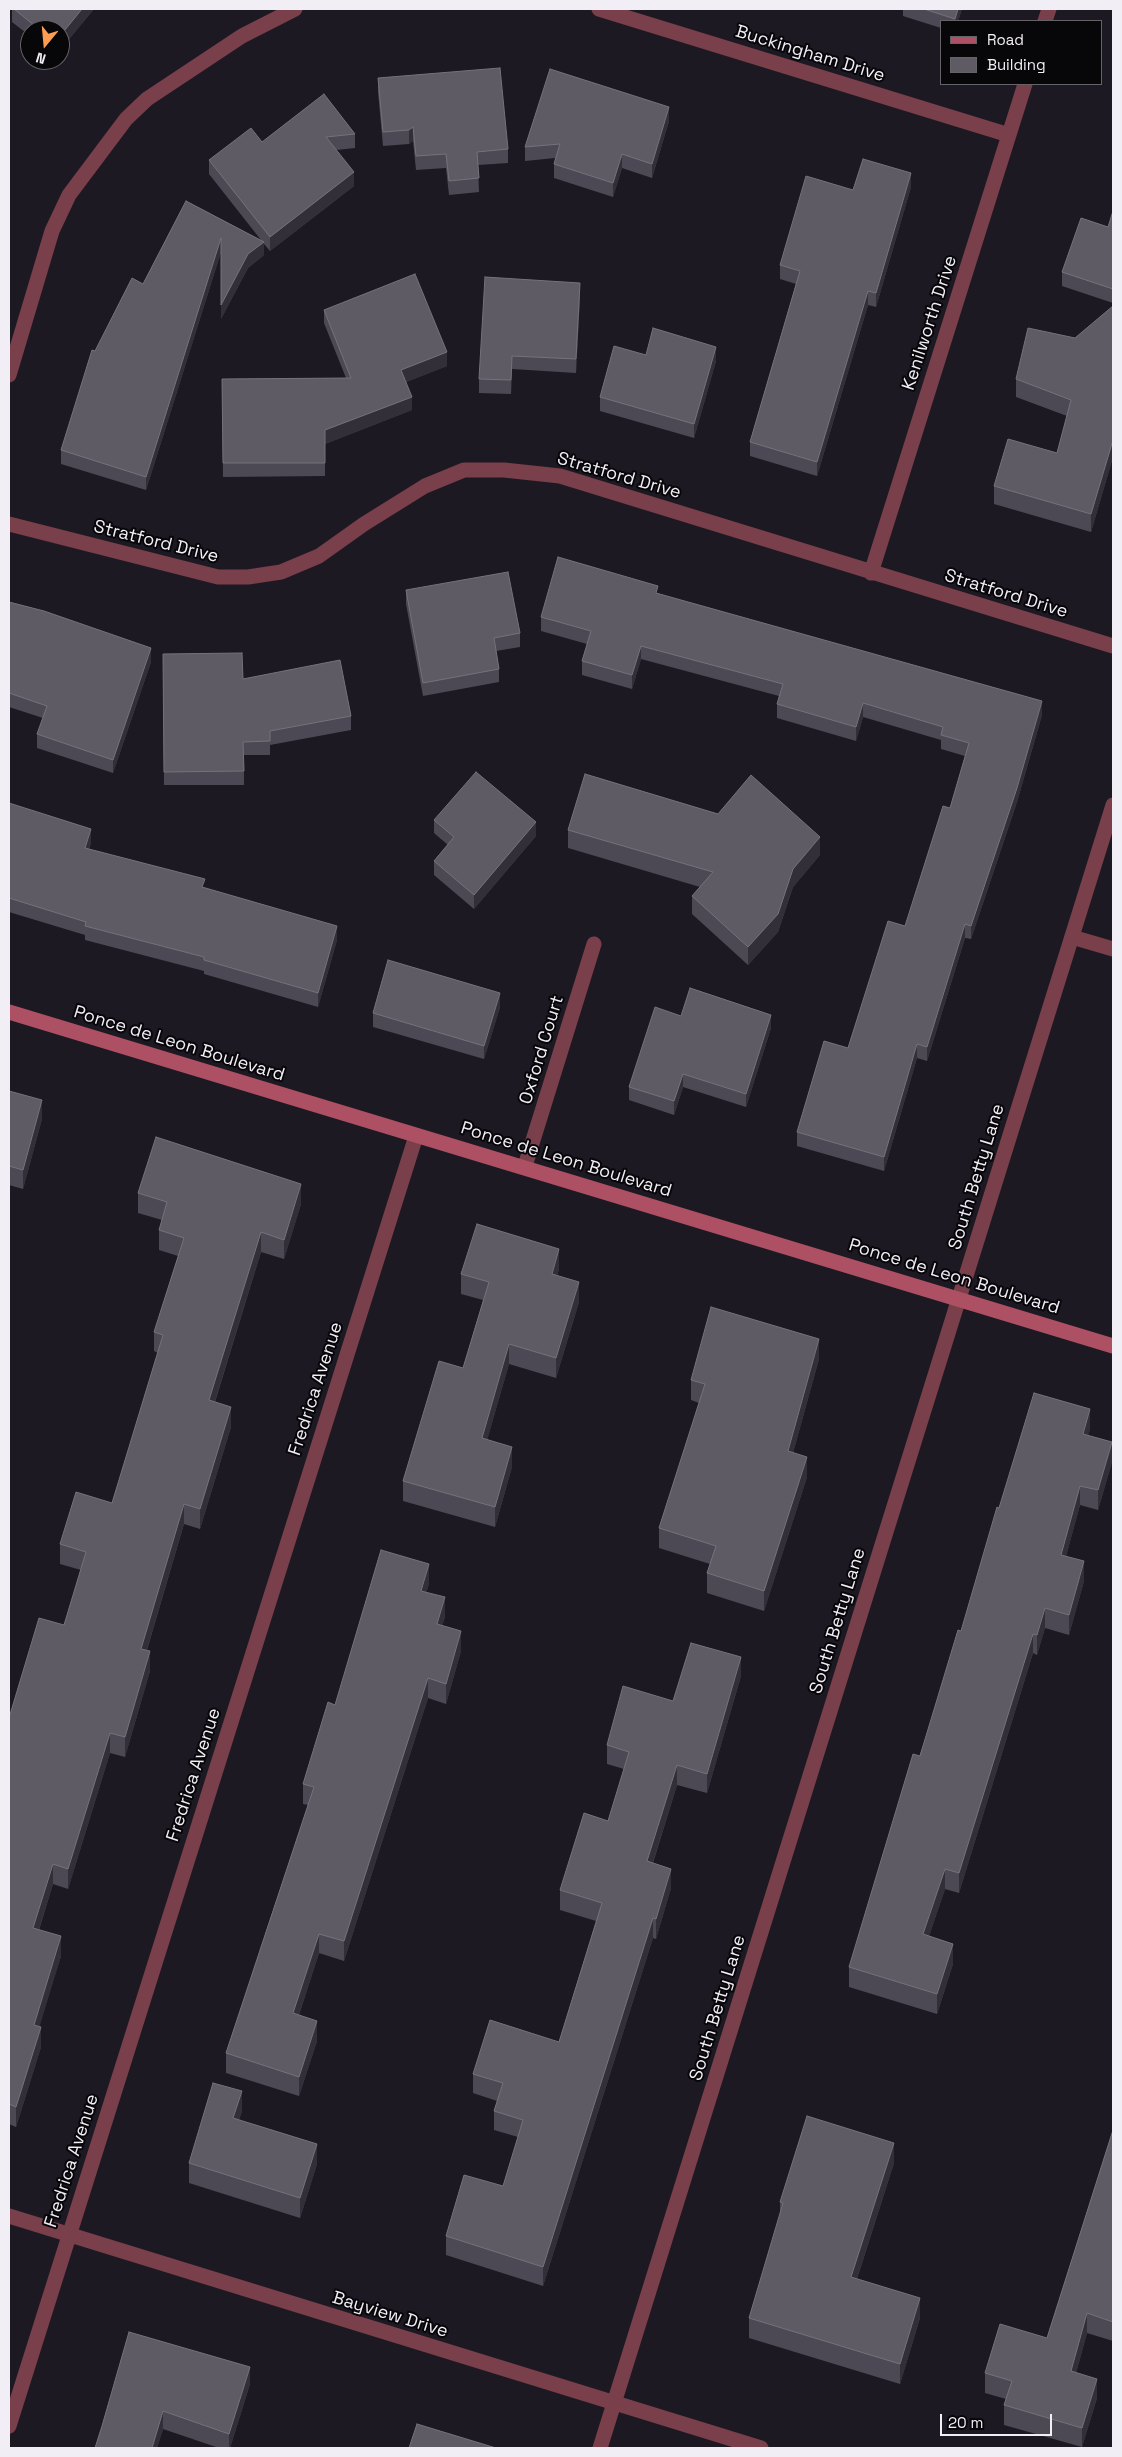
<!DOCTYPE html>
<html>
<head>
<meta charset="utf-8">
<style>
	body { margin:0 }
	#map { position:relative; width:1122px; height:2457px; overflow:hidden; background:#1d1923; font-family:"Space Grotesk",sans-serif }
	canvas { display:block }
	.frame { position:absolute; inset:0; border:10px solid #f1eef5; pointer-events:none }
	.legend { position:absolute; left:940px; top:20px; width:162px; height:65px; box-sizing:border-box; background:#070609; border:1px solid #656367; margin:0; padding:6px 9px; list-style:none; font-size:15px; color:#f1eef5 }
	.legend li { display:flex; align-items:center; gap:10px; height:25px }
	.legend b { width:25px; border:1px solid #656367 }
	.north { position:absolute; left:20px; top:20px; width:50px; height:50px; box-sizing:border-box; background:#070609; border:1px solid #656367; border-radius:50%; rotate:197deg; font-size:14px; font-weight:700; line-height:20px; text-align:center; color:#f1eef5 }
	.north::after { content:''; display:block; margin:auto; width:18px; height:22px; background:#fc9d53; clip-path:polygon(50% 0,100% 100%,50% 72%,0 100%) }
	.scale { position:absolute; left:940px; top:2414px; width:112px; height:22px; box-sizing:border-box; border:2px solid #f1eef5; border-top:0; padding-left:6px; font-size:15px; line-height:18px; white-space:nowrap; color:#f1eef5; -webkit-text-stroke:4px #070609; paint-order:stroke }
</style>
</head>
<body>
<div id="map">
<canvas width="1122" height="2457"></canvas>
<div class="frame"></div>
<ul class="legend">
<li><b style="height:6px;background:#ad5063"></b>Road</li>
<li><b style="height:14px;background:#5f5b65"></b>Building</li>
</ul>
<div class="north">N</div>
<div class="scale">20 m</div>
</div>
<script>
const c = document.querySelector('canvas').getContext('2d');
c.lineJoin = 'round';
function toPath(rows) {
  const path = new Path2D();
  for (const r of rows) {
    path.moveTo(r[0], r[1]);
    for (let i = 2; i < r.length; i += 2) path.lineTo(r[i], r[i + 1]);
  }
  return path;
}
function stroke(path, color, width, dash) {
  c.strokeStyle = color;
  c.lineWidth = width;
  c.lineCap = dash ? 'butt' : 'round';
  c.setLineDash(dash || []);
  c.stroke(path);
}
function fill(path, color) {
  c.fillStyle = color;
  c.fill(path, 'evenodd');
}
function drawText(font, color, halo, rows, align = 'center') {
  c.font = font + ' "Space Grotesk",sans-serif';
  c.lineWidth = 4;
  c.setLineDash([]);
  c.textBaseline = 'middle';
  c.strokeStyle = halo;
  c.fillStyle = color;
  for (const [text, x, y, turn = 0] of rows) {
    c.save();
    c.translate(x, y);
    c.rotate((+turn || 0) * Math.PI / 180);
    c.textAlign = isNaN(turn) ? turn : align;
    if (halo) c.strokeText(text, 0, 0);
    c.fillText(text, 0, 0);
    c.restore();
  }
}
stroke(toPath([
	[1072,937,1113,949]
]), '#793f4a', 15);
stroke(toPath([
	[599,9,1009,135],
	[1045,21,1049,9],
	[9,375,52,231,69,195,126,119,147,99,242,36,295,9],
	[9,524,218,577,248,577,281,572,319,556,364,524,425,486,464,470,504,470,560,476,1113,646],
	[871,573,1025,84],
	[525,1166,594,944],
	[9,2216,761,2448],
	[9,2426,416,1136],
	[600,2448,1113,805]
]), '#793f4a', 15);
stroke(toPath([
	[9,1012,1113,1346]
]), '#ad5063', 15);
fill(toPath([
	[12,9,94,9,60,50,60,30,30,30,30,36,12,22],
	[903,9,962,9,958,21,941,21,941,28,903,16],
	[378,78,508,149,508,163,478,165,479,192,449,195,446,168,416,170,413,141,409,144,383,146,378,92],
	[669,121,652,178,622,168,613,197,554,178,554,164,555,158,525,161,525,147],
	[355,134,355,148,336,150,354,186,270,251,264,244,264,255,248,268,221,319,221,252,146,490,61,464,61,450,95,351,143,284,186,201,261,240,209,174,209,160,262,142],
	[911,187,876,307,868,305,817,476,750,456,750,442,796,284,780,279,780,265,853,190],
	[1113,211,1113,303,1062,286,1062,272,1108,227],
	[580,297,576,373,512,369,511,394,479,393,479,379],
	[1113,306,1113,457,1091,532,994,504,994,486,1057,453,1067,416,1016,397,1016,379,1075,338],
	[324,310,447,366,406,382,412,410,325,444,325,476,223,477,222,379,346,378,324,323],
	[646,355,716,361,694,438,600,411,600,397],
	[406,590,520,633,520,647,496,651,499,669,499,682,423,696,406,604],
	[658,594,1042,715,1017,802,971,939,965,938,927,1061,917,1058,884,1171,797,1146,797,1132,848,1048,905,926,950,808,965,756,941,749,941,740,863,717,856,741,777,718,777,704,779,696,641,659,632,689,582,675,582,661,587,644,541,631,541,617],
	[9,602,151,662,113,773,37,748,37,734,43,718,9,707],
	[163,654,243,679,351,716,351,730,270,745,270,755,244,755,244,785,164,785],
	[9,803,91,843,89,849,205,888,337,940,318,1007,204,974,204,971,85,940,85,935,9,912],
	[434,820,536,836,474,909,434,875,434,861,448,845,434,833],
	[568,830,820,855,793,887,778,932,748,965,692,914,692,896,700,887,568,848],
	[500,1007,484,1059,373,1027,373,1013],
	[681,1016,771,1028,746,1107,683,1087,674,1115,629,1100,629,1087],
	[9,1091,42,1119,23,1189,9,1185],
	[138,1193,301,1204,284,1259,261,1252,215,1402,231,1427,200,1529,184,1524,147,1650,150,1671,125,1757,110,1753,68,1889,53,1884,39,1930,61,1956,39,2026,41,2047,16,2127,9,2124,9,1718,64,1625,81,1570,60,1564,60,1544,112,1503,158,1353,154,1351,154,1332,178,1256,159,1250,159,1230,162,1220,138,1213],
	[559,1269,557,1276,579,1302,556,1378,509,1364,487,1440,512,1467,495,1527,403,1501,403,1481,463,1368,483,1300,461,1294,461,1274],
	[819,1359,793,1453,807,1477,764,1611,707,1593,707,1573,710,1564,659,1548,659,1528,699,1403,691,1400,691,1380],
	[1090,1429,1088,1435,1112,1462,1098,1510,1080,1505,1066,1556,1084,1581,1069,1635,1045,1628,1037,1655,1033,1653,959,1893,945,1889,929,1936,953,1964,937,2014,849,1987,849,1967,961,1631,999,1508],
	[429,1584,426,1592,445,1617,442,1625,461,1651,446,1704,428,1698,344,1961,319,1953,299,2015,317,2041,299,2096,226,2073,226,2053,308,1805,303,1804,303,1784,335,1705],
	[741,1676,707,1793,677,1785,653,1863,671,1888,656,1939,653,1938,543,2286,446,2255,446,2236,503,2186,518,2137,494,2130,494,2111,497,2101,473,2093,473,2074,559,2042,596,1921,560,1910,560,1890,608,1821,624,1769,607,1764,607,1745,673,1701],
	[242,2111,239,2120,317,2164,300,2218,189,2183,189,2163],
	[1113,2130,1113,2341,1087,2333,1076,2373,1097,2398,1082,2447,1004,2425,1004,2405,1006,2399,985,2393,985,2373,1047,2338],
	[894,2163,857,2279,920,2318,900,2384,749,2338,749,2318,780,2216,780,2202],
	[250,2384,230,2448,219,2448,163,2429,157,2448,95,2448,102,2426]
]), '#4d4954');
fill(toPath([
	[82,9,94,9,60,50,60,36],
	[958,9,962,9,958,21,955,21],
	[669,107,669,121,652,178,652,164],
	[413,127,413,141,409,144,409,130],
	[622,154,622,168,613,197,613,183],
	[354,172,354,186,270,251,270,237],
	[911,173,911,187,876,307,876,293],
	[221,238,221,252,146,490,146,477],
	[264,242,264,255,248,268,221,319,221,305,248,254],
	[580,283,580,297,576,373,576,359],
	[868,291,868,305,817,476,817,462],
	[716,347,716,361,694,438,694,424],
	[447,352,447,366,401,384,401,370],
	[512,356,512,369,511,394,511,380],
	[412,397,412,410,325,444,325,430],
	[1113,440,1113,457,1091,532,1091,514],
	[641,646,641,659,632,689,632,675],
	[151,648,151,662,113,773,113,760],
	[1042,701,1042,715,1017,802,971,939,971,926],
	[863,703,863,717,856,741,856,727],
	[536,822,536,836,474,909,474,895],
	[91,829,91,843,85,862,85,848],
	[820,837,820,855,793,887,778,932,748,965,748,947,793,869],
	[965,924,965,938,927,1061,927,1047],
	[337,926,337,940,318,1007,318,993],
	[500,993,500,1007,484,1059,484,1046],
	[771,1015,771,1028,746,1107,746,1094],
	[917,1044,917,1058,884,1171,884,1157],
	[683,1074,683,1087,674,1115,674,1101],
	[42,1100,42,1119,23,1189,23,1170],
	[301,1184,301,1204,284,1259,284,1240],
	[261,1232,261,1252,209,1420,209,1400],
	[559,1249,559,1269,552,1294,552,1274],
	[579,1282,579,1302,556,1378,556,1358],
	[819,1339,819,1359,788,1471,788,1451],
	[509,1344,509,1364,482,1458,482,1438],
	[231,1407,231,1427,200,1529,200,1509],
	[1090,1409,1090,1429,1083,1454,1083,1434],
	[1112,1442,1112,1462,1098,1510,1098,1490],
	[512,1447,512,1467,495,1527,495,1507],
	[807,1457,807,1477,764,1611,764,1591],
	[1080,1486,1080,1505,1061,1575,1061,1555],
	[184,1504,184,1524,141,1669,141,1649],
	[1084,1561,1084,1581,1069,1635,1069,1615],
	[429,1564,429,1584,421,1611,421,1591],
	[445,1597,445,1617,437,1644,437,1624],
	[1045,1608,1045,1628,1037,1655,1037,1635],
	[461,1631,461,1651,446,1704,446,1684],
	[1033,1634,1033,1653,959,1893,959,1873],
	[150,1651,150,1671,125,1757,125,1737],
	[741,1657,741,1676,707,1793,707,1774],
	[428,1678,428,1698,344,1961,344,1941],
	[110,1733,110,1753,68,1889,68,1869],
	[677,1765,677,1785,647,1881,647,1861],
	[53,1864,53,1884,33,1948,33,1928],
	[671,1869,671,1888,656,1939,656,1919],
	[945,1869,945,1889,923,1954,923,1934],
	[653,1918,653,1938,543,2286,543,2267],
	[319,1934,319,1953,293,2033,293,2013],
	[61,1936,61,1956,34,2045,34,2025],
	[953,1944,953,1964,937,2014,937,1994],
	[317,2021,317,2041,299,2096,299,2077],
	[41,2027,41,2047,16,2127,16,2107],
	[242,2091,242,2111,233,2138,233,2118],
	[894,2143,894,2163,851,2297,851,2277],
	[317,2144,317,2164,300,2218,300,2198],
	[920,2298,920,2318,900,2384,900,2364],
	[1087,2313,1087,2333,1071,2391,1071,2371],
	[250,2367,250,2384,230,2448,229,2448,229,2434],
	[1097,2379,1097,2398,1082,2447,1082,2428],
	[163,2411,163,2429,157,2448,152,2448]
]), '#332f39');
const building = toPath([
	[14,9,82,9,60,36,60,30,40,30,14,9],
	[924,9,958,9,955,19,924,9],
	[500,68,508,149,477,152,479,178,449,181,446,154,416,156,413,127,409,130,383,132,378,78,500,68],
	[550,69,669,107,652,164,622,154,613,183,554,164,560,144,525,147,550,69],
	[324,94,355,134,326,137,354,172,270,237,209,160,251,128,262,142,324,94],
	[863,159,911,173,876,293,868,291,817,462,750,442,800,271,780,265,806,176,853,190,863,159],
	[186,201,264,242,248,254,221,305,221,238,146,477,61,450,92,350,95,351,132,278,143,284,186,201],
	[1113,211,1113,289,1062,272,1081,218,1108,227,1113,211],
	[415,274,447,352,401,370,412,397,325,430,325,463,223,463,222,379,351,378,324,310,415,274],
	[485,277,580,283,576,359,512,356,511,380,479,379,485,277],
	[1113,306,1113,440,1091,514,994,486,1008,439,1057,453,1071,400,1016,379,1028,328,1075,338,1113,306],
	[653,328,716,347,694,424,600,397,614,346,646,355,653,328],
	[558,557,658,586,656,593,1042,701,1017,788,971,926,965,924,927,1047,917,1044,884,1157,797,1132,824,1041,848,1048,888,921,905,926,943,806,950,808,969,743,941,735,943,727,863,703,856,727,777,704,783,684,641,646,632,675,582,661,591,631,541,617,558,557],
	[508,572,520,633,494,638,499,669,423,683,406,590,508,572],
	[9,602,44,611,151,648,113,760,37,734,47,706,9,693,9,602],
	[242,653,243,679,340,660,351,716,270,731,270,741,243,742,244,771,164,772,163,654,242,653],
	[476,772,536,822,474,895,434,861,454,837,434,820,476,772],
	[585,774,718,814,751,775,820,837,793,869,778,914,748,947,692,896,713,872,568,830,585,774],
	[9,803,91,829,85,848,205,879,202,887,337,926,318,993,204,960,204,957,85,926,86,922,9,898,9,803],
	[388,960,500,993,484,1046,373,1013,388,960],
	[690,988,771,1015,746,1094,683,1074,674,1101,629,1087,655,1007,681,1016,690,988],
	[9,1091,42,1100,23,1170,9,1166,9,1091],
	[156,1137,301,1184,284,1240,261,1232,209,1400,231,1407,200,1509,184,1504,141,1649,150,1651,125,1737,110,1733,68,1869,53,1864,33,1928,61,1936,34,2025,41,2027,16,2107,9,2104,9,1718,39,1618,64,1625,86,1552,60,1544,76,1492,112,1503,163,1335,154,1332,184,1238,159,1230,167,1202,138,1193,156,1137],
	[477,1224,559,1249,552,1274,579,1282,556,1358,509,1344,482,1438,512,1447,495,1507,403,1481,439,1361,463,1368,489,1282,461,1274,477,1224],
	[711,1307,819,1339,788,1451,807,1457,764,1591,707,1573,716,1546,659,1528,705,1384,691,1380,711,1307],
	[1034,1393,1090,1409,1083,1434,1112,1442,1098,1490,1080,1486,1061,1555,1084,1561,1069,1615,1045,1608,1037,1635,1033,1634,959,1873,945,1869,923,1934,953,1944,937,1994,849,1967,913,1754,920,1756,958,1630,961,1631,997,1507,999,1508,1034,1393],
	[381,1550,429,1564,421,1591,445,1597,437,1624,461,1631,446,1684,428,1678,344,1941,319,1934,293,2013,317,2021,299,2077,226,2053,314,1787,303,1784,328,1702,335,1705,381,1550],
	[691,1643,741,1657,707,1774,677,1765,647,1861,671,1869,656,1919,653,1918,543,2267,446,2236,464,2175,503,2186,523,2120,494,2111,503,2083,473,2074,490,2020,559,2042,602,1903,560,1890,584,1813,608,1821,629,1752,607,1745,623,1686,673,1701,691,1643],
	[213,2083,242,2091,233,2118,317,2144,300,2198,189,2163,213,2083],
	[807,2116,894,2143,851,2277,920,2298,900,2364,749,2318,783,2203,780,2202,807,2116],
	[1113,2130,1113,2322,1087,2313,1071,2371,1097,2379,1082,2428,1004,2405,1012,2381,985,2373,1000,2324,1047,2338,1113,2130],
	[129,2332,250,2367,229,2434,163,2411,152,2448,95,2448,102,2426,129,2332],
	[417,2424,496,2448,409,2448,417,2424]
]);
fill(building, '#5f5b65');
stroke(building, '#76727c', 1);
drawText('18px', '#f1eef5', '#070609', [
	["Buckingham Drive",810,54,17],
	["Kenilworth Drive",930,323,-72],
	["Stratford Drive",619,476,16],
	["Stratford Drive",156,542,14],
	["Stratford Drive",1006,594,17],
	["Ponce de Leon Boulevard",179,1044,17],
	["Oxford Court",542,1050,-73],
	["Ponce de Leon Boulevard",566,1160,17],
	["South Betty Lane",977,1177,-73],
	["Ponce de Leon Boulevard",954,1277,17],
	["Fredrica Avenue",316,1389,-72],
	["South Betty Lane",838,1621,-73],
	["Fredrica Avenue",194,1775,-72],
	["South Betty Lane",718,2008,-73],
	["Fredrica Avenue",72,2161,-72],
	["Bayview Drive",390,2315,17]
]);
</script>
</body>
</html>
